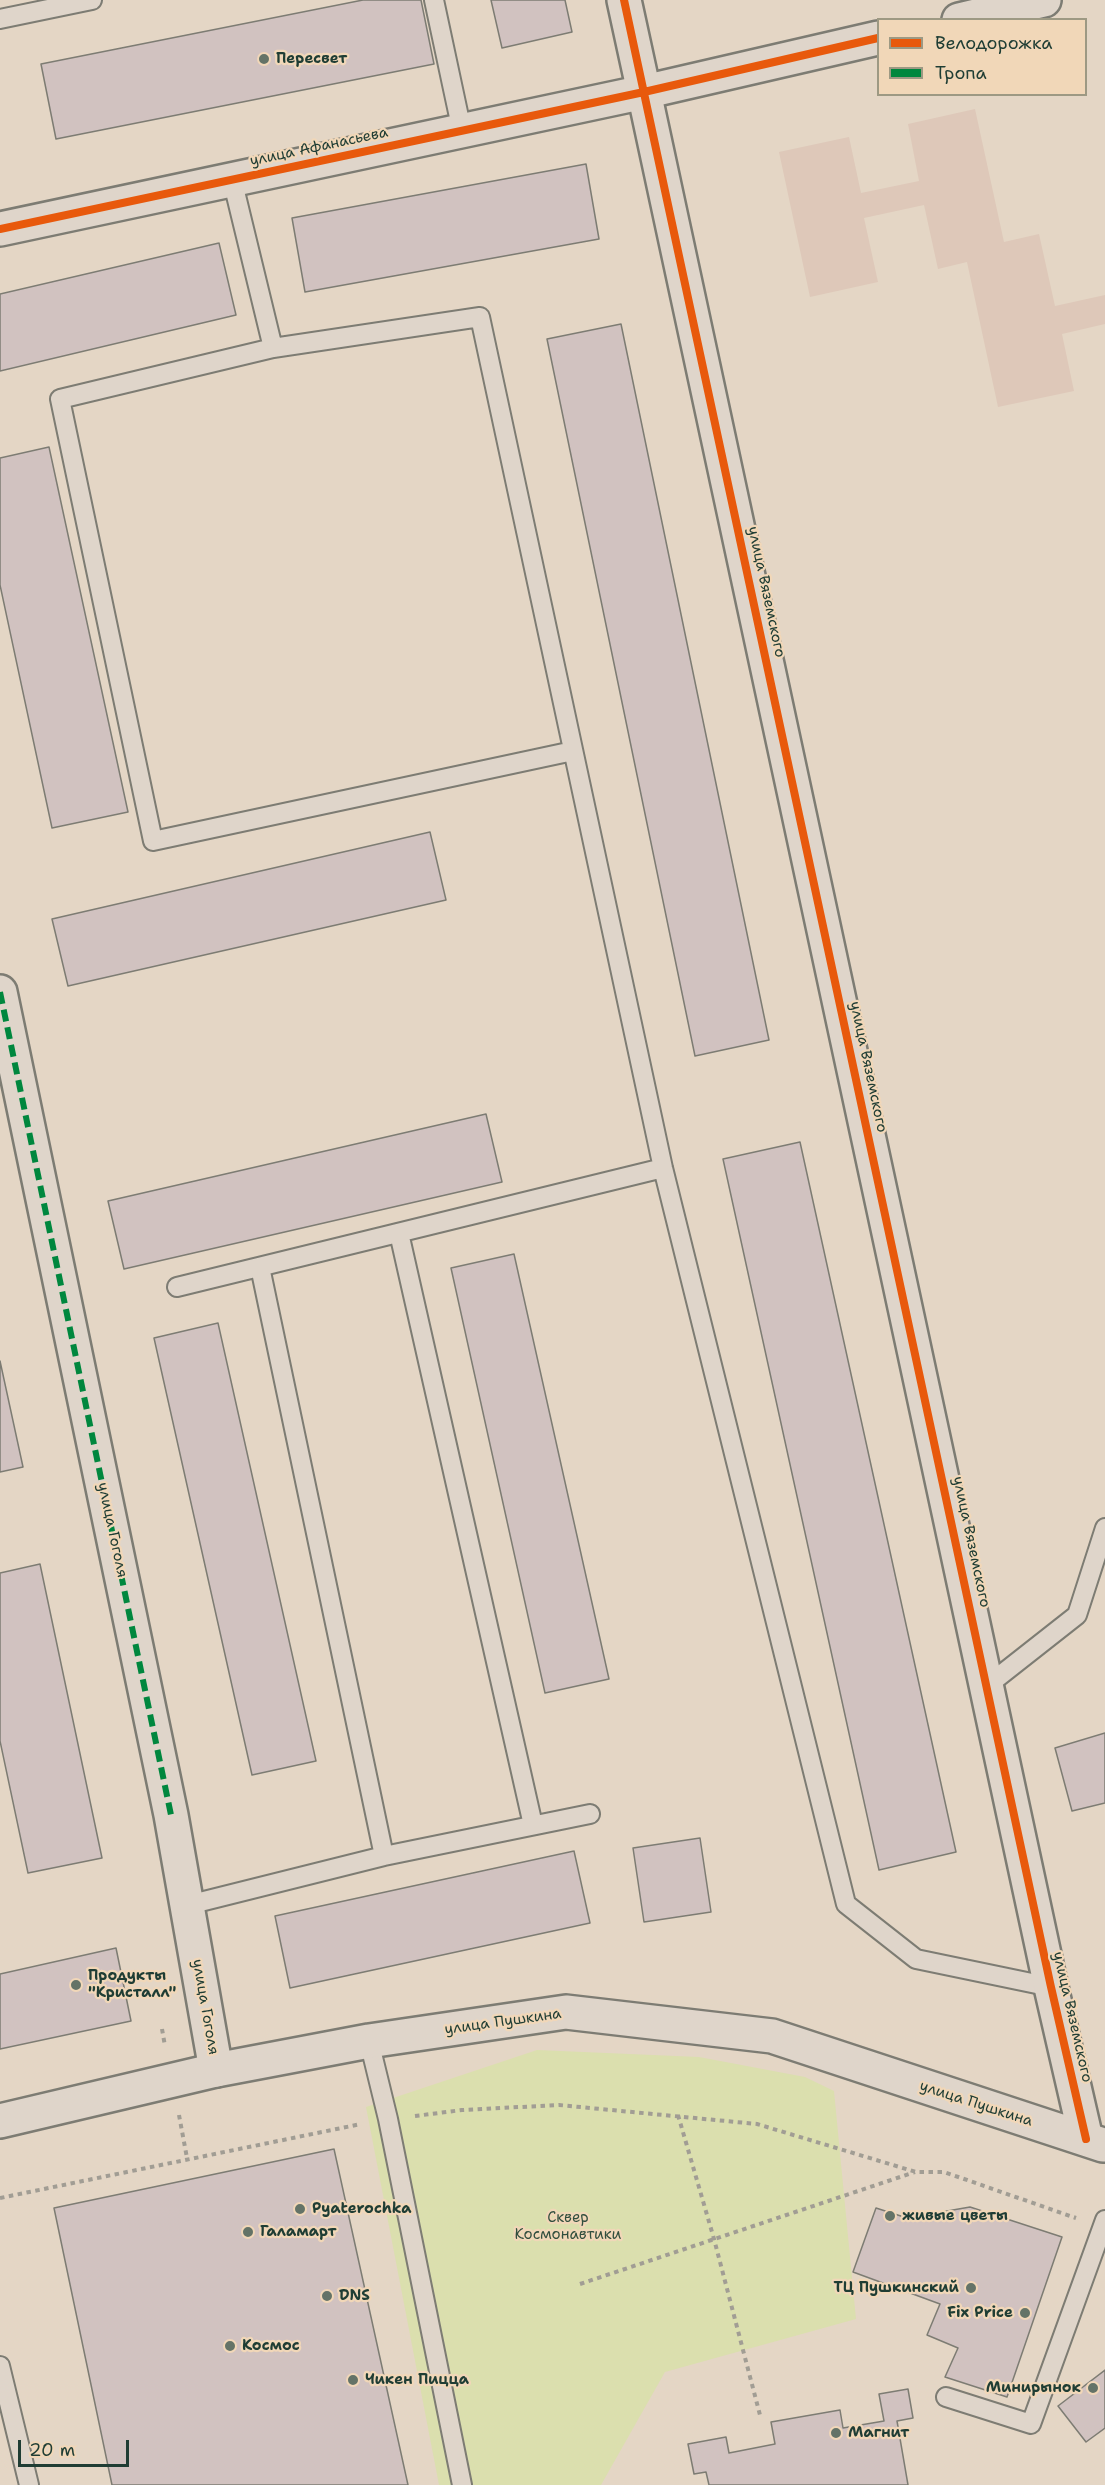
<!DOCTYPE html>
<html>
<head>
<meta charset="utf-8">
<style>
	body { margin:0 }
	#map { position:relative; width:1105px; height:2485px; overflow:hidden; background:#e4d6c5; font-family:"Shantell Sans",sans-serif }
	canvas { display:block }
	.legend { position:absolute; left:877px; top:18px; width:210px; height:78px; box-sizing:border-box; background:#f1d7b8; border:2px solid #9d9983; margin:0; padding:8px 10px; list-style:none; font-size:18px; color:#1f3d34 }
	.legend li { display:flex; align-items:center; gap:12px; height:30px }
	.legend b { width:30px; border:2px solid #9d9983 }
	.scale { position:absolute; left:18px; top:2440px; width:111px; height:27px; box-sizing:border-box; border:3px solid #1f3d34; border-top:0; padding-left:8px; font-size:18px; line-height:21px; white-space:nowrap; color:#1f3d34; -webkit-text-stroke:4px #f1d7b8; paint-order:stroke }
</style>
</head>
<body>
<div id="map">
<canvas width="1105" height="2485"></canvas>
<ul class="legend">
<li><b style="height:8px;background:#e8590c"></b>Велодорожка</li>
<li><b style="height:8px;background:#00873e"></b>Тропа</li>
</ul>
<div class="scale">20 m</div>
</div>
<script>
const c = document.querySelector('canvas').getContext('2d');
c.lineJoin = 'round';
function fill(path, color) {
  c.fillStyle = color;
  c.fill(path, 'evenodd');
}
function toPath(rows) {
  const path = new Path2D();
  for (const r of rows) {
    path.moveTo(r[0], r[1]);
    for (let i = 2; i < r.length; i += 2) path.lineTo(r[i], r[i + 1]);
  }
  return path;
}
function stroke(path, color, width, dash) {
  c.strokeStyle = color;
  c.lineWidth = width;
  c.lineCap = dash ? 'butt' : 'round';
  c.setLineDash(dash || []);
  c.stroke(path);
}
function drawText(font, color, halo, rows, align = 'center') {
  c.font = font + ' "Shantell Sans",sans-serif';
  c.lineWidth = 4.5;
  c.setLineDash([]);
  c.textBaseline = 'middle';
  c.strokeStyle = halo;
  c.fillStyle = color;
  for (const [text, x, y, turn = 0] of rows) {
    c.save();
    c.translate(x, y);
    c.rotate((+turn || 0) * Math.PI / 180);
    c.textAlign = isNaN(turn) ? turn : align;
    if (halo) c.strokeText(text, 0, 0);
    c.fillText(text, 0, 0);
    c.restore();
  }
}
fill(toPath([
	[975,109,1004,242,1039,234,1055,306,1105,295,1105,324,1062,334,1074,391,998,407,967,262,938,269,924,205,864,218,878,282,810,297,779,152,849,137,861,193,919,181,908,124]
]), '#dec8b9');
fill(toPath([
	[537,2050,699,2057,805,2077,834,2091,856,2319,665,2372,601,2485,439,2485,366,2107]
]), '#dbdfae');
const building = toPath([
	[363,0,421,0,434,64,56,139,41,64,363,0],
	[491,0,565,0,572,32,502,48,491,0],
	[586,164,599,239,305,292,292,218,586,164],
	[219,243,236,315,0,371,0,294,219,243],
	[621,324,769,1040,695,1056,547,339,621,324],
	[49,447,128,812,52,828,0,585,0,458,49,447],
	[430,832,446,900,68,986,52,919,430,832],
	[486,1114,502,1182,124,1269,108,1201,486,1114],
	[800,1142,956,1852,879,1870,723,1159,800,1142],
	[514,1254,609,1679,545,1693,451,1268,514,1254],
	[218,1323,316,1761,252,1775,154,1338,218,1323],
	[0,1361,23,1467,0,1472,0,1361],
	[40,1564,102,1858,28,1873,0,1741,0,1573,40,1564],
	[1105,1733,1105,1803,1072,1811,1055,1748,1105,1733],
	[700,1838,711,1912,644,1922,633,1848,700,1838],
	[574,1851,590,1923,290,1988,275,1916,574,1851],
	[116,1948,131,2021,0,2049,0,1974,116,1948],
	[334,2149,408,2485,112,2485,54,2208,334,2149],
	[970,2207,1062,2237,1007,2397,945,2377,958,2348,927,2335,940,2304,853,2272,876,2208,907,2218,970,2207],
	[1105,2370,1105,2428,1086,2442,1058,2406,1105,2370],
	[908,2389,913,2418,897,2421,908,2485,709,2485,706,2472,694,2474,688,2444,726,2437,729,2453,775,2444,771,2422,840,2410,843,2428,884,2421,879,2394,908,2389]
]);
fill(building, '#d1c2c0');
stroke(building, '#7d7c73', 1.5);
const lane = toPath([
	[434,0,462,131],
	[0,19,92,0],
	[232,179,273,348,60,399,153,841,573,751],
	[273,348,480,317,663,1168,846,1904,916,1959,1051,1987],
	[399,1233,533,1825],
	[260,1267,384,1856],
	[177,1287,663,1168],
	[988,1685,1077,1615,1105,1528],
	[188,1905,384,1856,590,1814],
	[369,2041,388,2119,462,2485],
	[0,2366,29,2485],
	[946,2397,1031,2424,1105,2220]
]);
const street = toPath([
	[624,0,644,92,878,38],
	[959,20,1044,0],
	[0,992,171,1815,216,2070]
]);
const secondary = toPath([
	[0,229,644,92,1051,1987,1086,2139],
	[0,2121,216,2070,369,2041,566,2012,772,2036,1103,2145]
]);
stroke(lane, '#7d7c73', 22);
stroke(street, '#7d7c73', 38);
stroke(secondary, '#7d7c73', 38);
stroke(toPath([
	[162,2029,165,2046],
	[179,2115,187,2158],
	[678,2115,714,2239,760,2415],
	[415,2116,462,2110,559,2105,757,2124,916,2172,944,2172,1076,2218],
	[0,2198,361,2124],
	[580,2284,915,2172]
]), '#a19d94', 4, [4.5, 4.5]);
stroke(lane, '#dfd5ca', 18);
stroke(street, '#dfd5ca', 33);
stroke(secondary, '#dfd5ca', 33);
stroke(toPath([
	[0,992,171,1815]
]), '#00873e', 6, [12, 6]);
stroke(toPath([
	[624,0,1051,1987,1086,2139],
	[0,229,644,92,878,38]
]), '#e8590c', 8);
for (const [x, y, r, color] of [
	[264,59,6,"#647367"],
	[76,1985,6,"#647367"],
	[300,2209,6,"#647367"],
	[890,2216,6,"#647367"],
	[248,2232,6,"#647367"],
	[971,2288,6,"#647367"],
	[327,2296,6,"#647367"],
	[1025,2313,6,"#647367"],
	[230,2346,6,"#647367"],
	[353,2380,6,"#647367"],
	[1093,2388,6,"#647367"],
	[836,2433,6,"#647367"]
]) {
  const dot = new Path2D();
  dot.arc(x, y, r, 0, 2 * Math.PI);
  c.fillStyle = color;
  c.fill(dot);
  stroke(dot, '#f1d7b8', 2);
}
drawText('bold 15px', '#1f3d34', '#f1d7b8', [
	["Пересвет",276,59],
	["Продукты",88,1976],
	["\"Кристалл\"",88,1993],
	["Pyaterochka",312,2209],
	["живые цветы",902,2216],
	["Галамарт",260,2232],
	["ТЦ Пушкинский",959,2288,"right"],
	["DNS",339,2296],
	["Fix Price",1013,2313,"right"],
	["Космос",242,2346],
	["Чикен Пицца",365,2380],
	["Минирынок",1081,2388,"right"],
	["Магнит",848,2433]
], 'left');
drawText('15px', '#1f3d34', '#f1d7b8', [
	["улица Афанасьева",319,147,-12],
	["улица Вяземского",766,592,78],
	["улица Вяземского",868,1067,78],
	["улица Гоголя",112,1530,78],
	["улица Вяземского",971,1542,78],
	["улица Гоголя",205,2007,80],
	["улица Вяземского",1072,2017,77],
	["улица Пушкина",503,2022,-8],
	["улица Пушкина",976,2104,18]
]);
drawText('15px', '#314e3e', '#f1d7b8', [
	["Сквер",568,2218],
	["Космонавтики",568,2235]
]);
</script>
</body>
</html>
